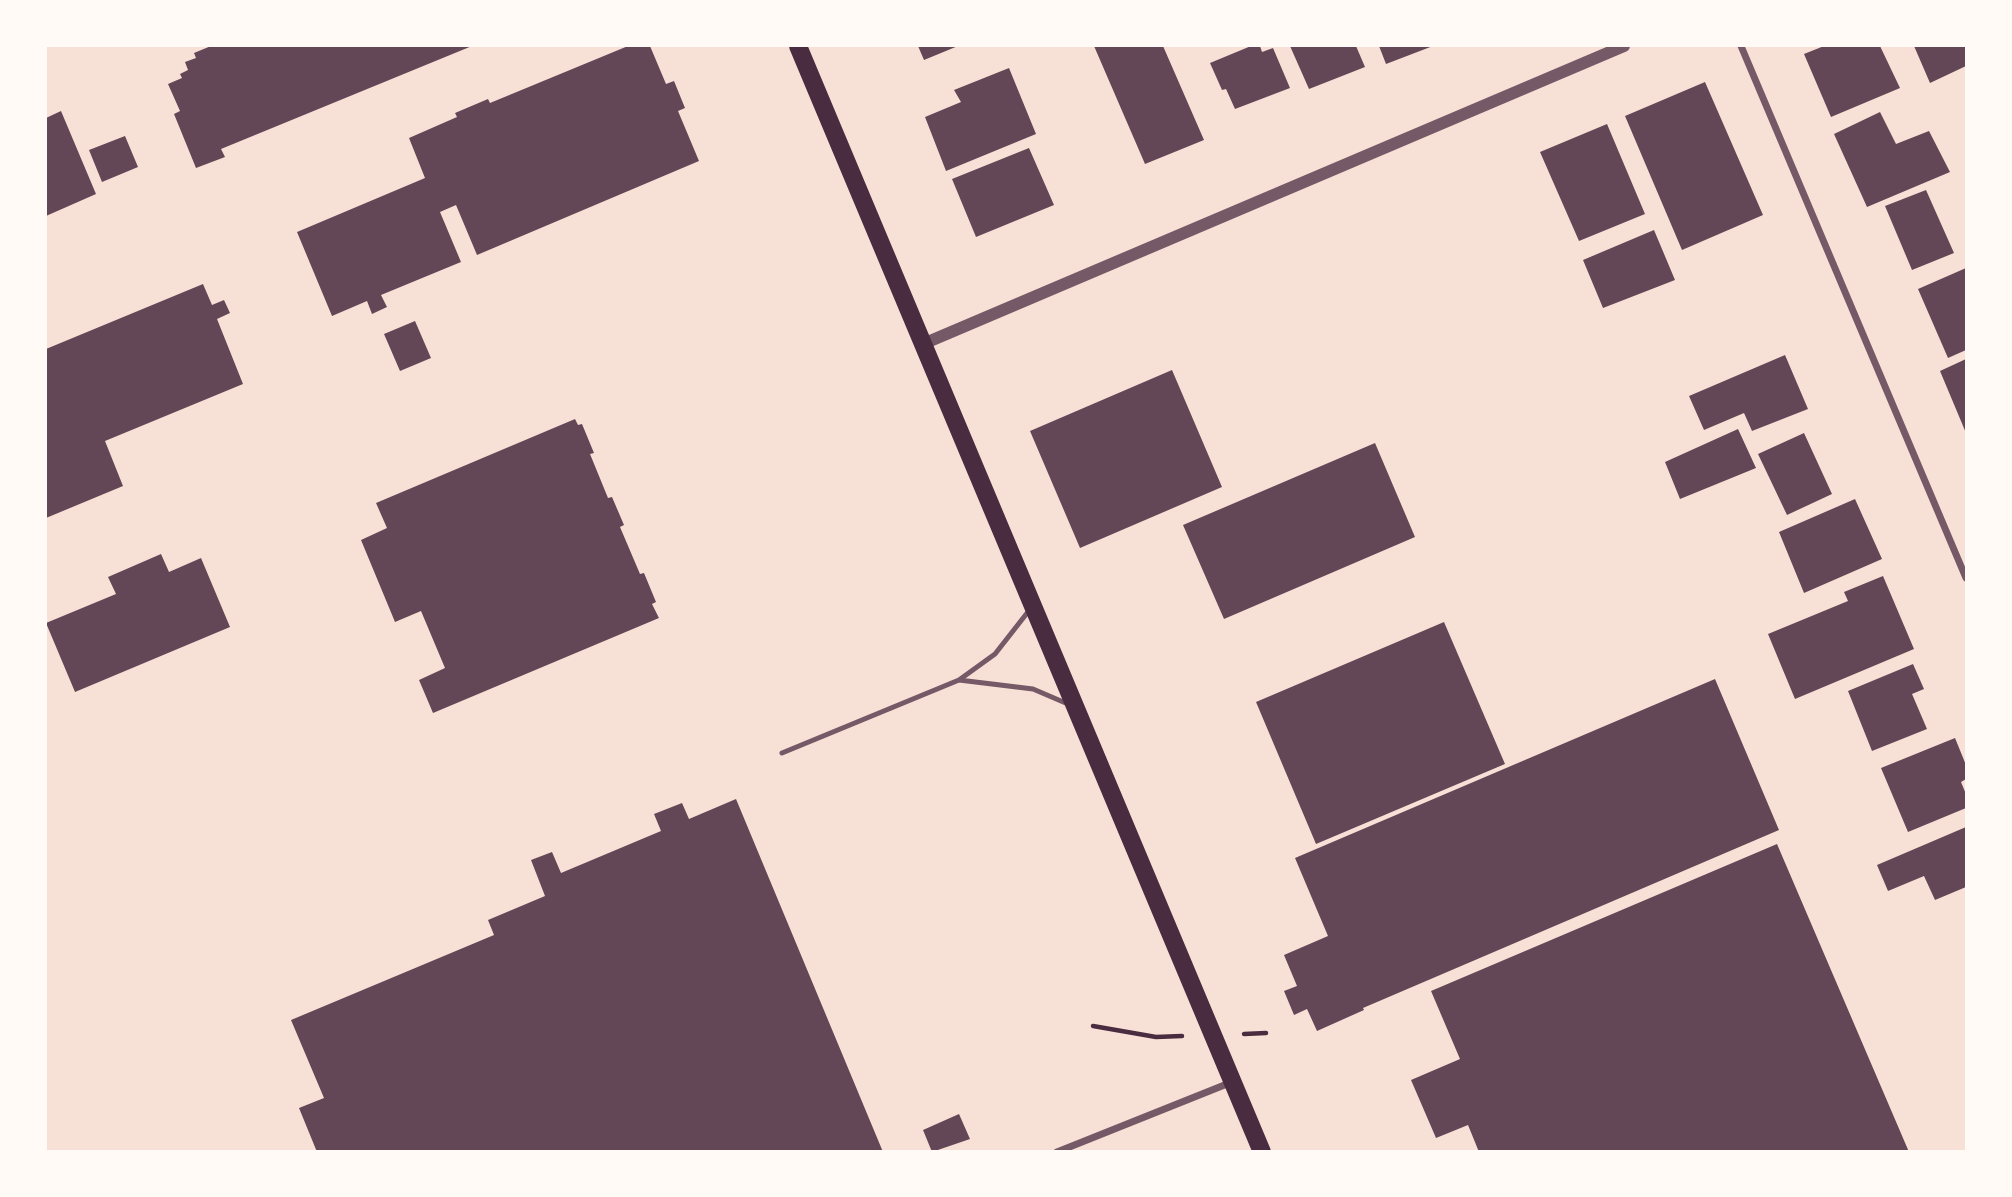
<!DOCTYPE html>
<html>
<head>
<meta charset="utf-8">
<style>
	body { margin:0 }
	#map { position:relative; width:2012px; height:1197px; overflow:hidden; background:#f7e1d7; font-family:Mulish,sans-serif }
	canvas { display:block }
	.frame { position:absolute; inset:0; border:47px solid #fffaf5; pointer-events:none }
</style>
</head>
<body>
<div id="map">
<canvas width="2012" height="1197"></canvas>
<div class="frame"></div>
</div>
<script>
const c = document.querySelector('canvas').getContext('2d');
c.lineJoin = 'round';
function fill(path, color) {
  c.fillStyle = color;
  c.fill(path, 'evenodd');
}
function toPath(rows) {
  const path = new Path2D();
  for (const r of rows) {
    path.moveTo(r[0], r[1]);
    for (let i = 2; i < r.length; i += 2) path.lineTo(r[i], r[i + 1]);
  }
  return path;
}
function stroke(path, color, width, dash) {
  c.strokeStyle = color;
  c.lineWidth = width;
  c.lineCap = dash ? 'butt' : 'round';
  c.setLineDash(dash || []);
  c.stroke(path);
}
fill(toPath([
	[211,46,472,46,221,149,225,157,196,168,174,114,180,111,168,84,182,78,180,74,188,70,185,62,196,58,194,53],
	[628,46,650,46,666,84,674,81,685,108,678,111,699,161,477,255,456,205,440,212,461,262,381,295,387,307,372,314,367,301,332,316,297,232,425,178,409,138,457,117,455,113,488,99,490,103],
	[918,46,958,46,924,60],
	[1094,46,1163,46,1204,140,1145,164],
	[1251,46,1260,46,1262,52,1273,48,1290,88,1235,109,1226,89,1222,90,1210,63],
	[1290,46,1356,46,1365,67,1309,89],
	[1379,46,1433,46,1386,64],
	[1824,46,1880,46,1900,88,1831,117,1804,54],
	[1914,46,1966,46,1966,66,1930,83],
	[1009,68,1036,134,946,171,925,117,961,102,954,90],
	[1705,82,1763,215,1682,250,1625,116],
	[61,111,96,194,46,216,46,118],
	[1880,112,1896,144,1929,131,1950,172,1867,207,1834,134],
	[1607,124,1645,214,1579,241,1540,152],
	[125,136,138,167,102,182,89,150],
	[1029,148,1054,205,976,237,952,179],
	[1926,190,1954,253,1912,270,1885,206],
	[1654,230,1675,280,1603,308,1583,260],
	[1966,268,1966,350,1948,358,1918,289],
	[203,284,212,305,224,300,230,313,217,319,243,384,105,441,123,486,46,518,46,349],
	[415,321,431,358,400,371,384,334],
	[1785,355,1808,409,1752,431,1744,413,1704,430,1689,396],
	[1966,359,1966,433,1940,371],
	[1172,370,1222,487,1080,548,1030,431],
	[575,419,578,425,582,424,594,453,590,454,608,498,612,497,624,525,620,527,640,574,644,573,656,602,652,604,659,618,433,713,419,680,445,668,421,611,395,622,361,540,387,528,376,503],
	[1738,429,1756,468,1680,499,1665,462],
	[1804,433,1832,494,1787,515,1758,454],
	[1375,443,1415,537,1224,619,1183,525],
	[1855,499,1882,559,1804,593,1779,532],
	[161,554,169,572,201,558,230,627,75,692,46,623,116,594,108,577],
	[1883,576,1914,649,1795,699,1768,634,1848,601,1844,592],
	[1444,622,1505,764,1316,844,1256,702],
	[1913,664,1924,689,1912,694,1927,729,1872,751,1848,691],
	[1715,679,1779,830,1363,1008,1364,1010,1317,1031,1307,1009,1294,1015,1284,991,1297,986,1284,955,1328,936,1295,858],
	[1955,738,1966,765,1966,779,1961,782,1966,794,1966,808,1908,832,1881,768],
	[736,799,883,1152,317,1152,299,1108,324,1098,291,1020,494,935,488,920,545,896,531,860,552,852,561,873,661,831,654,814,682,803,689,819],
	[1966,827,1966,887,1935,900,1924,876,1888,891,1877,865],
	[1777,844,1909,1152,1479,1152,1468,1125,1436,1138,1411,1080,1460,1059,1431,991],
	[959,1114,970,1139,932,1152,923,1130]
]), '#644757');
stroke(toPath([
	[1093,1026,1156,1037,1182,1036],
	[1244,1034,1266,1033]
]), '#4a2c40', 4.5);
stroke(toPath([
	[959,680,1033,689,1068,704],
	[782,753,959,680,995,654,1031,608]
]), '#755966', 5);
stroke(toPath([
	[1741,46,1966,578],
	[1057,1152,1232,1082]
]), '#755966', 7);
stroke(toPath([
	[923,344,1624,46]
]), '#755966', 12);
stroke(toPath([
	[798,46,1262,1152]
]), '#4a2c40', 18);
</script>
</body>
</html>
